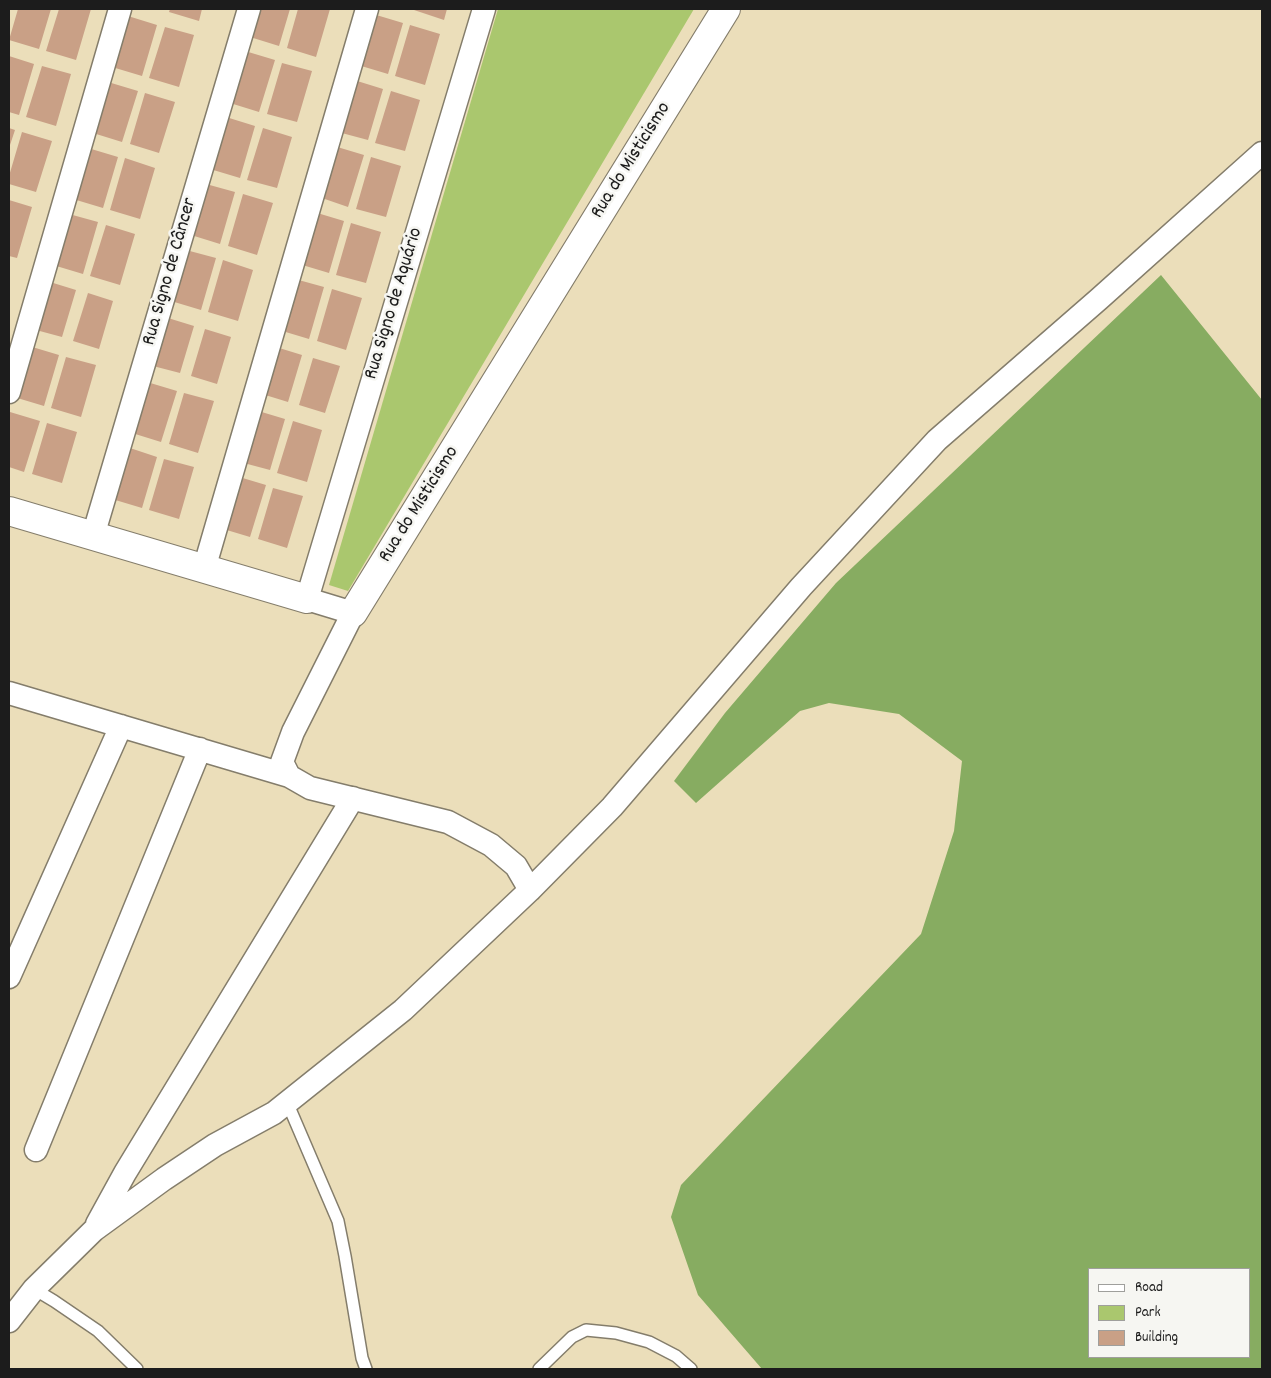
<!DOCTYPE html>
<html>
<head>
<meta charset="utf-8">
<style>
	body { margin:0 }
	#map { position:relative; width:1271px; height:1378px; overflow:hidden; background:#ebdeba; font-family:Dekko,sans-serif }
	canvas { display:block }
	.frame { position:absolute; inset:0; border:10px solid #1c1c1c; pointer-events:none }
	.legend { position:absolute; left:1088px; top:1268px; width:162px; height:90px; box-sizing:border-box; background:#f6f6f2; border:1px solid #9f9f9c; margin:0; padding:6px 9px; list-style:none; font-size:15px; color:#1c1c1c }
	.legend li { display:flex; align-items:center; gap:10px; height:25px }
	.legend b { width:25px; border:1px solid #9f9f9c }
</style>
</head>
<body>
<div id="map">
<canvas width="1271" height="1378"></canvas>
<div class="frame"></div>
<ul class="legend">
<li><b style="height:6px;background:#fff"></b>Road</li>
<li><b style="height:14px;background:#aac76e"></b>Park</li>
<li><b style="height:14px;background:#c9a086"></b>Building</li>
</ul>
</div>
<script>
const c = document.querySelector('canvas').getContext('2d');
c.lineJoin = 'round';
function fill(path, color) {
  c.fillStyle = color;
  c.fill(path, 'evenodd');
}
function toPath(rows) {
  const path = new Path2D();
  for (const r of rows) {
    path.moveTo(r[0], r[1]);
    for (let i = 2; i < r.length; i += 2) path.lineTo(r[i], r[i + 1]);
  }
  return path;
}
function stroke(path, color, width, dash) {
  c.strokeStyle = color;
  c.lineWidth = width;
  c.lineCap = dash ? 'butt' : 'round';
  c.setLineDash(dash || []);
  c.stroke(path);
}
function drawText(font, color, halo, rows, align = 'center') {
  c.font = font + ' Dekko,sans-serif';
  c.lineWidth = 5;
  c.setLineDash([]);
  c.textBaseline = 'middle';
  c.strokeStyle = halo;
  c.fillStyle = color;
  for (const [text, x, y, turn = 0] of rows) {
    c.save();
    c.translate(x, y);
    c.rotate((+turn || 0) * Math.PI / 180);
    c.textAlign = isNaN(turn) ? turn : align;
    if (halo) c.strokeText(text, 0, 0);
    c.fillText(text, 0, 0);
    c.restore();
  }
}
fill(toPath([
	[498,9,694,9,348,591,329,585]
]), '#aac76e');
fill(toPath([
	[1161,275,1262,400,1262,1369,762,1369,698,1295,671,1217,681,1185,921,934,954,831,962,761,899,714,829,703,800,711,696,803,674,781,725,713,836,583],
	[1090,1269,1250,1269,1250,1357,1090,1357]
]), '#87ac61');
fill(toPath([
	[18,9,51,9,39,49,9,40],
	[59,9,91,9,76,60,46,51],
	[170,9,202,9,199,21,169,12],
	[258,9,290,9,279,46,250,37],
	[298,9,330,9,316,57,287,48],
	[415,9,447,9,444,20,414,10],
	[373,14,403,23,388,74,358,65],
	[128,16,157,25,142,76,112,67],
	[410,25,440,34,425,85,395,76],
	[165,27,194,35,179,87,149,78],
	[245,51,275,60,259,112,230,103],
	[9,56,34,64,19,115,9,112],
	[282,63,312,71,297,122,267,114],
	[42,66,71,74,56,126,26,117],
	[354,80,383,89,368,140,338,132],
	[108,82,138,91,122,142,93,133],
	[391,91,420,100,405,151,375,143],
	[145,93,175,102,159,153,130,144],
	[226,117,255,126,240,178,210,169],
	[9,128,15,130,9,148],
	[263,128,292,137,277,188,247,180],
	[22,132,52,141,36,192,9,184,9,176],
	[334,146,364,155,348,207,319,197],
	[88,148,118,157,103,208,73,199],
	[371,157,401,166,386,217,356,209],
	[125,158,155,168,140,219,110,210],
	[206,184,235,192,220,244,191,235],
	[243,194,273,203,257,255,228,246],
	[9,200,32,207,17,258,9,256],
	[314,212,344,221,329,273,299,264],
	[69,214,98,222,83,274,53,265],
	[351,223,381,232,366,283,336,275],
	[106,225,135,234,120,285,90,276],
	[186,250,216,258,201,310,171,301],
	[223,260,253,270,238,321,208,312],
	[295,279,324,287,309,339,279,330],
	[50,282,76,290,62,337,36,330],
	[332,289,362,298,346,350,317,341],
	[88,293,113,301,99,349,73,341],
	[168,318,194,326,180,373,153,366],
	[205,329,231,337,217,384,191,376],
	[29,346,59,355,44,406,14,397],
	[276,347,302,355,288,402,262,394],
	[66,357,96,365,81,417,51,408],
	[313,358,340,366,325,413,299,405],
	[147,382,177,391,161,442,132,433],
	[184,393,214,401,198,453,169,444],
	[255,410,285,419,270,470,240,462],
	[10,412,40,421,24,472,9,467],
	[293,421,322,430,307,482,277,473],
	[47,423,77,432,62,483,32,474],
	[127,447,157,457,142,508,112,499],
	[164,459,194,467,179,519,149,510],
	[236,476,266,485,250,537,220,528],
	[273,488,303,496,287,548,258,539]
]), '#c9a086');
const lane = toPath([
	[287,1102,338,1221,345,1256,362,1358,366,1369],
	[34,1289,54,1301,98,1331,137,1369],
	[539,1369,572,1337,586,1330,616,1333,649,1342,676,1356,691,1369]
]);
const street = toPath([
	[484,9,307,599,353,613,293,732,282,762,289,776,310,788,448,822,491,845,516,866,530,890],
	[9,392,120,9],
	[93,536,249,9],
	[204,569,367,9],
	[9,693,289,776],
	[9,977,121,726],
	[36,1150,200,749],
	[97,1224,125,1173,353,798],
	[9,1321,34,1289,94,1230,164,1179,215,1145,274,1113,403,1010,530,890,612,807,801,587,937,440,1099,299,1262,153]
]);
const secondary = toPath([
	[9,511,307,599],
	[353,613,726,9]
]);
stroke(lane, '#847d6b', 14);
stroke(street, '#847d6b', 25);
stroke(secondary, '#847d6b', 30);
stroke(lane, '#fff', 11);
stroke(street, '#fff', 22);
stroke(secondary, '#fff', 28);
drawText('20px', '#1c1c1c', '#f6f6f2', [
	["Rua do Misticismo",632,161,-58],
	["Rua Signo de Câncer",171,272,-74],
	["Rua Signo de Aquário",395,304,-73],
	["Rua do Misticismo",420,505,-58]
]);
</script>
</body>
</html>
